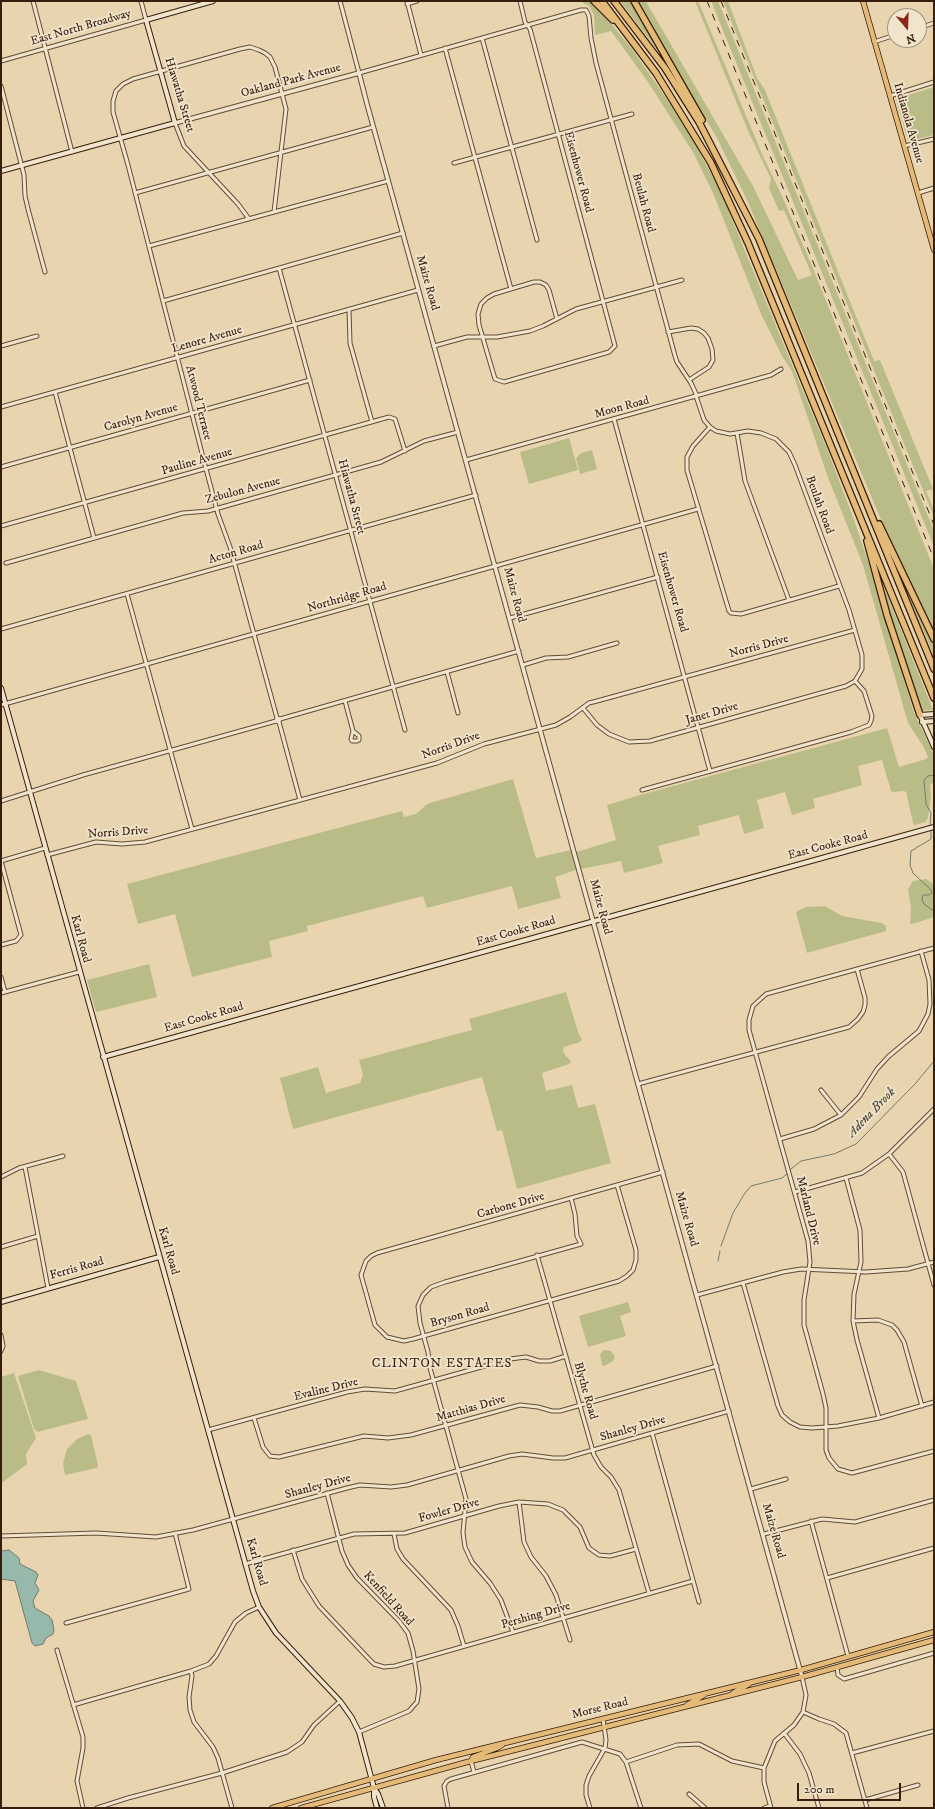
<!DOCTYPE html>
<html>
<head>
<meta charset="utf-8">
<style>
	body { margin:0 }
	#map { position:relative; width:935px; height:1809px; overflow:hidden; background:#e8d5b0; font-family:"IM FELL DW Pica",serif }
	canvas { display:block }
	.frame { position:absolute; inset:0; border:2px solid #381d0c; pointer-events:none }
	.north { position:absolute; left:887px; top:8px; width:40px; height:40px; box-sizing:border-box; background:#f0e4cc; border:1px solid #a6947f; border-radius:50%; rotate:161deg; font-size:11px; font-weight:700; line-height:16px; text-align:center; color:#381d0c }
	.north::after { content:''; display:block; margin:auto; width:14px; height:18px; background:#8f2418; clip-path:polygon(50% 0,100% 100%,50% 72%,0 100%) }
	.scale { position:absolute; left:797px; top:1783px; width:104px; height:18px; box-sizing:border-box; border:2px solid #381d0c; border-top:0; padding-left:5px; font-size:12px; line-height:14px; white-space:nowrap; color:#381d0c; -webkit-text-stroke:3px #f0e4cc; paint-order:stroke }
</style>
</head>
<body>
<div id="map">
<canvas width="935" height="1809"></canvas>
<div class="frame"></div>
<div class="north">N</div>
<div class="scale">200 m</div>
</div>
<script>
const c = document.querySelector('canvas').getContext('2d');
c.lineJoin = 'round';
function fill(path, color) {
  c.fillStyle = color;
  c.fill(path, 'evenodd');
}
function toPath(rows) {
  const path = new Path2D();
  for (const r of rows) {
    path.moveTo(r[0], r[1]);
    for (let i = 2; i < r.length; i += 2) path.lineTo(r[i], r[i + 1]);
  }
  return path;
}
function stroke(path, color, width, dash) {
  c.strokeStyle = color;
  c.lineWidth = width;
  c.lineCap = dash ? 'butt' : 'round';
  c.setLineDash(dash || []);
  c.stroke(path);
}
function drawText(font, color, halo, rows, align = 'center') {
  c.font = font + ' "IM FELL DW Pica",serif';
  c.lineWidth = 3.5;
  c.setLineDash([]);
  c.textBaseline = 'middle';
  c.strokeStyle = halo;
  c.fillStyle = color;
  for (const [text, x, y, turn = 0] of rows) {
    c.save();
    c.translate(x, y);
    c.rotate((+turn || 0) * Math.PI / 180);
    c.textAlign = isNaN(turn) ? turn : align;
    if (halo) c.strokeText(text, 0, 0);
    c.fillText(text, 0, 0);
    c.restore();
  }
}
fill(toPath([
	[580,1,590,1,598,8,632,49,660,89,694,141,723,197,733,222,827,449,853,517,872,573,914,713,934,754,934,783,930,785,931,797,928,818,925,822,915,825,913,823,906,792,904,791,893,792,891,791,882,760,858,766,862,785,813,799,815,808,792,815,785,792,757,800,764,828,744,834,739,815,698,826,700,835,658,846,663,863,624,873,621,861,581,869,576,852,616,840,607,805,640,795,887,728,899,767,926,759,928,757,923,746,908,723,863,565,827,475,792,371,782,356,761,314,713,193,694,154,648,82,611,31,595,35,594,15,589,6],
	[620,1,631,1,660,52,659,52],
	[638,1,646,1,648,5,753,186,798,280,812,275,784,210,779,211,769,188,771,179,749,133,695,1,699,3,762,154,782,196,812,266,934,569,934,632,887,534,747,200,716,136,678,74,639,4],
	[711,1,718,1,934,531,934,547],
	[723,1,728,1,757,78,765,90,874,361,880,360,919,455,933,489,926,491,934,510,934,517],
	[934,87,934,135,908,141,896,99],
	[569,438,578,470,529,484,520,452],
	[592,450,597,469,580,474,576,458,581,453],
	[878,575,879,575,933,710,920,711],
	[913,600,934,644,934,656,911,601],
	[513,779,536,858,571,850,576,870,555,877,561,898,518,909,512,886,427,908,423,896,307,926,308,931,269,941,272,957,192,977,175,914,138,924,127,884,402,811,404,817,416,814,426,805,430,803],
	[926,879,934,884,934,917,912,924,910,923,911,908,908,889,913,881],
	[825,906,842,916,882,923,886,926,886,931,807,953,796,912,806,907],
	[149,964,157,997,96,1012,87,980],
	[566,992,579,1035,582,1039,580,1042,564,1047,563,1050,565,1055,571,1061,569,1064,542,1073,546,1091,572,1085,578,1108,595,1104,611,1163,517,1189,502,1130,497,1131,482,1077,293,1129,280,1078,318,1067,326,1093,360,1083,363,1075,359,1060,472,1030,469,1019],
	[628,1302,631,1312,620,1316,626,1336,588,1347,579,1316],
	[604,1350,611,1351,615,1357,613,1361,604,1366,602,1365,600,1354],
	[39,1370,76,1381,88,1419,41,1431,38,1432,34,1429,18,1376],
	[14,1373,36,1438,26,1454,27,1464,3,1482,1,1482,1,1377],
	[88,1434,91,1435,98,1465,97,1468,65,1475,63,1463,67,1449,77,1439]
]), '#babc88');
const water = toPath([
	[9,1550,19,1558,20,1564,36,1572,38,1575,35,1583,39,1590,33,1601,34,1605,35,1608,49,1616,52,1620,54,1630,53,1634,46,1638,43,1644,35,1646,32,1643,15,1581,1,1579,1,1551,9,1550]
]);
fill(water, '#97b9ac');
stroke(water, '#717b6c', 1);
stroke(toPath([
	[930,825,931,813,926,804,924,780,928,776,934,775],
	[931,831,931,839,911,851,910,865,913,873,931,890,932,893,929,895,923,895,922,899,924,904,934,911],
	[791,1169,801,1161,834,1154,856,1144,915,1084,934,1061],
	[721,1246,733,1213,745,1193,751,1186,782,1178,787,1174],
	[718,1261,720,1251]
]), '#717b6c', 1);
const minor = toPath([
	[33,1,72,152],
	[340,1,359,73,581,10,586,10,589,16,591,38,596,63,675,356,677,362,691,383,697,396],
	[407,1,421,55],
	[520,1,525,22,530,29,615,346,609,352,504,382,495,379,479,325,478,314,481,304,487,298,494,294,534,282,540,282,546,285,549,290,557,319],
	[407,4,417,1],
	[919,28,934,23],
	[482,38,537,240],
	[874,42,895,35],
	[445,48,511,289],
	[1,61,146,20,141,1],
	[1,86,24,175,25,196,28,209,45,272],
	[890,96,934,82],
	[175,123,184,146,238,204,249,219],
	[904,146,934,139],
	[454,163,632,114],
	[135,193,373,127],
	[918,193,934,188],
	[274,212,286,109,275,67,270,57,265,53,259,50,250,47,240,49,133,79,123,84,116,91,113,101,113,112,128,165,206,469,218,514,230,547,277,718],
	[149,246,388,181],
	[279,268,405,730],
	[163,301,403,233],
	[349,309,350,343,372,422],
	[668,332,691,328,698,329,704,333,708,338,712,349,713,360,709,367,689,380],
	[1,346,37,336],
	[434,346,467,337,497,337,530,331,543,326,576,309,682,280],
	[55,392,94,538],
	[1,407,418,290],
	[614,419,710,771],
	[710,427,693,446,687,457,687,470,729,611,731,613,741,614,839,586],
	[737,433,745,481,789,600],
	[466,460,771,375,781,369],
	[1,467,310,380],
	[1,526,389,417,395,419,396,422,405,451],
	[6,563,183,513,208,511,381,462,424,441,458,432],
	[127,594,192,829],
	[510,618,658,577],
	[1,629,476,495],
	[523,665,546,658,568,657,617,643],
	[447,672,458,713],
	[345,701,353,731,351,739,352,741,357,741,359,740,359,736,353,731],
	[1,705,698,509],
	[583,708,597,725,609,734,629,742,650,741,846,686,855,681,862,669,862,655,849,610,795,465,789,452,776,439,761,433,748,431,730,434,716,431,710,427,704,420,696,396],
	[280,719,279,722,276,721,277,718,280,719,519,651],
	[279,722,300,800],
	[642,790,851,732,869,725,871,721,872,716,864,691,855,681],
	[1,801,83,775,276,721],
	[47,855,96,842,122,844,145,842,437,763,484,744,556,725,570,717,589,703,597,701,855,630],
	[1,861,45,848],
	[1,945,16,941,21,935,1,861],
	[934,948,766,994,753,1006,749,1020,749,1030,808,1241,810,1262,804,1300,804,1325,823,1394,826,1408,826,1450,829,1458,838,1469,852,1473,934,1451],
	[1,977,5,992],
	[1,993,79,972],
	[638,1084,849,1027,858,1019,863,1012,865,1005,865,998,857,969],
	[821,1090,841,1115],
	[780,1139,814,1129,841,1115,859,1097,877,1069,889,1056,919,1031,928,1014,930,1004,929,980,921,951],
	[889,1154,903,1172,934,1285],
	[25,1167,48,1288],
	[1,1177,19,1168,63,1156],
	[846,1178,860,1230,861,1262,854,1294,853,1321,857,1340,879,1418],
	[617,1185,636,1250,636,1260,633,1270,627,1276,619,1281,413,1339,404,1341,387,1337,375,1325,361,1275,366,1261,371,1256,377,1253,663,1172],
	[795,1192,862,1173,889,1154,934,1109],
	[1,1247,38,1236],
	[537,1255,594,1455,601,1467,611,1477,619,1490,649,1593],
	[743,1283,778,1406,782,1415,790,1422,800,1427,812,1428,838,1426,879,1418,934,1402],
	[697,1295,783,1272,801,1269,866,1272,908,1269,934,1262],
	[853,1321,878,1320,892,1325,897,1330,904,1342,922,1406],
	[1,1335,3,1346,1,1351],
	[254,1418,263,1447,270,1456,279,1457,364,1436,388,1438,411,1435,520,1405,538,1407,552,1411,560,1411,717,1366],
	[208,1430,347,1392,365,1389,395,1391,510,1359,526,1357,539,1361,550,1361,566,1356],
	[652,1433,699,1602],
	[751,1489,786,1479],
	[327,1493,342,1551,348,1565,357,1578,399,1621,408,1633,413,1651,419,1689,417,1702,409,1711,359,1732],
	[519,1502,524,1542,531,1557,546,1576,556,1595,570,1640],
	[811,1521,848,1656],
	[394,1534,397,1549,403,1559,451,1610,458,1626,464,1646],
	[764,1534,822,1519,855,1522,934,1500],
	[1,1536,96,1533,156,1537,193,1530,347,1488,360,1485,391,1487,407,1485,509,1456,522,1454,553,1458,565,1458,729,1411],
	[293,1550,302,1579,319,1606,369,1659,374,1664,384,1667,395,1666,693,1581],
	[245,1564,354,1534,405,1533,499,1506,519,1502,548,1504,563,1510,580,1527,589,1548,599,1555,610,1556,636,1549],
	[827,1578,934,1548],
	[66,1623,189,1589,175,1533],
	[513,1632,501,1600,490,1583,472,1562,465,1547,463,1533,466,1499,430,1368,428,1352,420,1323,418,1306,423,1295,431,1287,445,1282,581,1244,577,1236,575,1214,571,1198],
	[57,1650,83,1737,83,1748,77,1781,83,1808],
	[837,1667,838,1675,844,1679,934,1653],
	[191,1671,192,1676,189,1697,190,1710,194,1722,213,1747,218,1758,232,1808],
	[73,1705,191,1671,209,1664,216,1656,235,1622,246,1613,259,1607],
	[803,1712,819,1719,834,1724,846,1733,867,1808],
	[784,1733,800,1754,809,1773,819,1808],
	[852,1753,934,1731],
	[471,1761,474,1772],
	[626,1762,677,1745,699,1744,732,1761,764,1768],
	[689,1794,705,1808],
	[865,1800,918,1785],
	[97,1808,128,1798,222,1773,287,1752,302,1742,314,1725,340,1701],
	[448,1808,444,1786,447,1781,451,1779,582,1742,620,1754,626,1762,641,1808],
	[590,1808,586,1795,586,1785,589,1776,605,1748,606,1740,603,1719],
	[764,1808,770,1806],
	[771,1808,764,1782,764,1768,775,1741,794,1725,803,1712,806,1695,802,1677]
]);
const tertiary = toPath([
	[175,123,359,73,367,104,802,1677]
]);
const secondary = toPath([
	[1,171,175,123,146,20,213,1],
	[1,688,253,1591,259,1607,276,1633,340,1701,352,1718,359,1732,374,1788,378,1794,383,1808],
	[934,714,920,715,934,747],
	[922,722,934,721],
	[103,1057,934,827],
	[1,1302,159,1257],
	[374,1788,374,1797,377,1808]
]);
const primary = toPath([
	[863,1,934,250],
	[733,1693,749,1684],
	[687,1705,704,1695],
	[471,1761,473,1757,497,1748,502,1745],
	[272,1808,436,1760,801,1670,934,1632],
	[301,1808,471,1761,802,1677,934,1640]
]);
const motorway = toPath([
	[594,1,613,20],
	[602,1,656,73,711,163,748,243,934,698],
	[614,1,665,68,699,122,759,239,934,669],
	[634,1,702,120],
	[879,524,934,639],
	[867,541,887,615,920,715]
]);
stroke(minor, '#644b35', 5);
stroke(tertiary, '#644b35', 5.5);
stroke(secondary, '#381d0c', 6);
stroke(primary, '#381d0c', 6);
stroke(motorway, '#381d0c', 8);
stroke(minor, '#f0e4cc', 3);
stroke(tertiary, '#f0e4cc', 3.5);
stroke(secondary, '#f0e4cc', 4);
stroke(primary, '#e4ba78', 4.5);
stroke(motorway, '#e4ba78', 5.5);
stroke(toPath([
	[707,1,934,559],
	[721,1,934,525]
]), '#381d0c', 1, [7, 7]);
drawText('12px', '#381d0c', '#f0e4cc', [
	["East North Broadway",81,28,-16],
	["Oakland Park Avenue",291,81,-15],
	["Hiawatha Street",179,95,73],
	["Indianola Avenue",908,123,74],
	["Eisenhower Road",578,172,75],
	["Beulah Road",643,203,75],
	["Maize Road",427,283,74],
	["Lenore Avenue",207,340,-16],
	["Atwood Terrace",198,403,76],
	["Moon Road",622,408,-15],
	["Carolyn Avenue",141,418,-16],
	["Pauline Avenue",197,462,-16],
	["Zebulon Avenue",243,491,-15],
	["Hiawatha Street",351,497,75],
	["Beulah Road",819,505,70],
	["Acton Road",236,553,-16],
	["Eisenhower Road",672,592,74],
	["Maize Road",514,595,75],
	["Northridge Road",347,598,-16],
	["Norris Drive",759,647,-15],
	["Janet Drive",712,714,-16],
	["Norris Drive",451,746,-20],
	["Norris Drive",118,833,-4],
	["East Cooke Road",828,846,-15],
	["Maize Road",600,907,75],
	["East Cooke Road",516,932,-16],
	["Karl Road",80,939,75],
	["East Cooke Road",204,1018,-16],
	["Carbone Drive",511,1206,-16],
	["Marland Drive",808,1211,76],
	["Maize Road",686,1219,74],
	["Karl Road",168,1251,74],
	["Ferris Road",77,1269,-16],
	["Bryson Road",460,1316,-16],
	["Evaline Drive",326,1390,-14],
	["Blythe Road",585,1391,74],
	["Matthias Drive",471,1409,-16],
	["Shanley Drive",633,1429,-16],
	["Shanley Drive",318,1487,-15],
	["Fowler Drive",449,1511,-16],
	["Maize Road",773,1531,74],
	["Karl Road",256,1562,74],
	["Kenfield Road",388,1599,48],
	["Pershing Drive",536,1616,-16],
	["Morse Road",600,1709,-14]
]);
drawText('italic 13px', '#544c3c', '#f0e4cc', [
	["Adena Brook",872,1113,-46]
]);
c.letterSpacing = '1px';
drawText('13px', '#381d0c', '#f0e4cc', [
	["CLINTON ESTATES",442,1364]
]);
c.letterSpacing = '0px';
</script>
</body>
</html>
